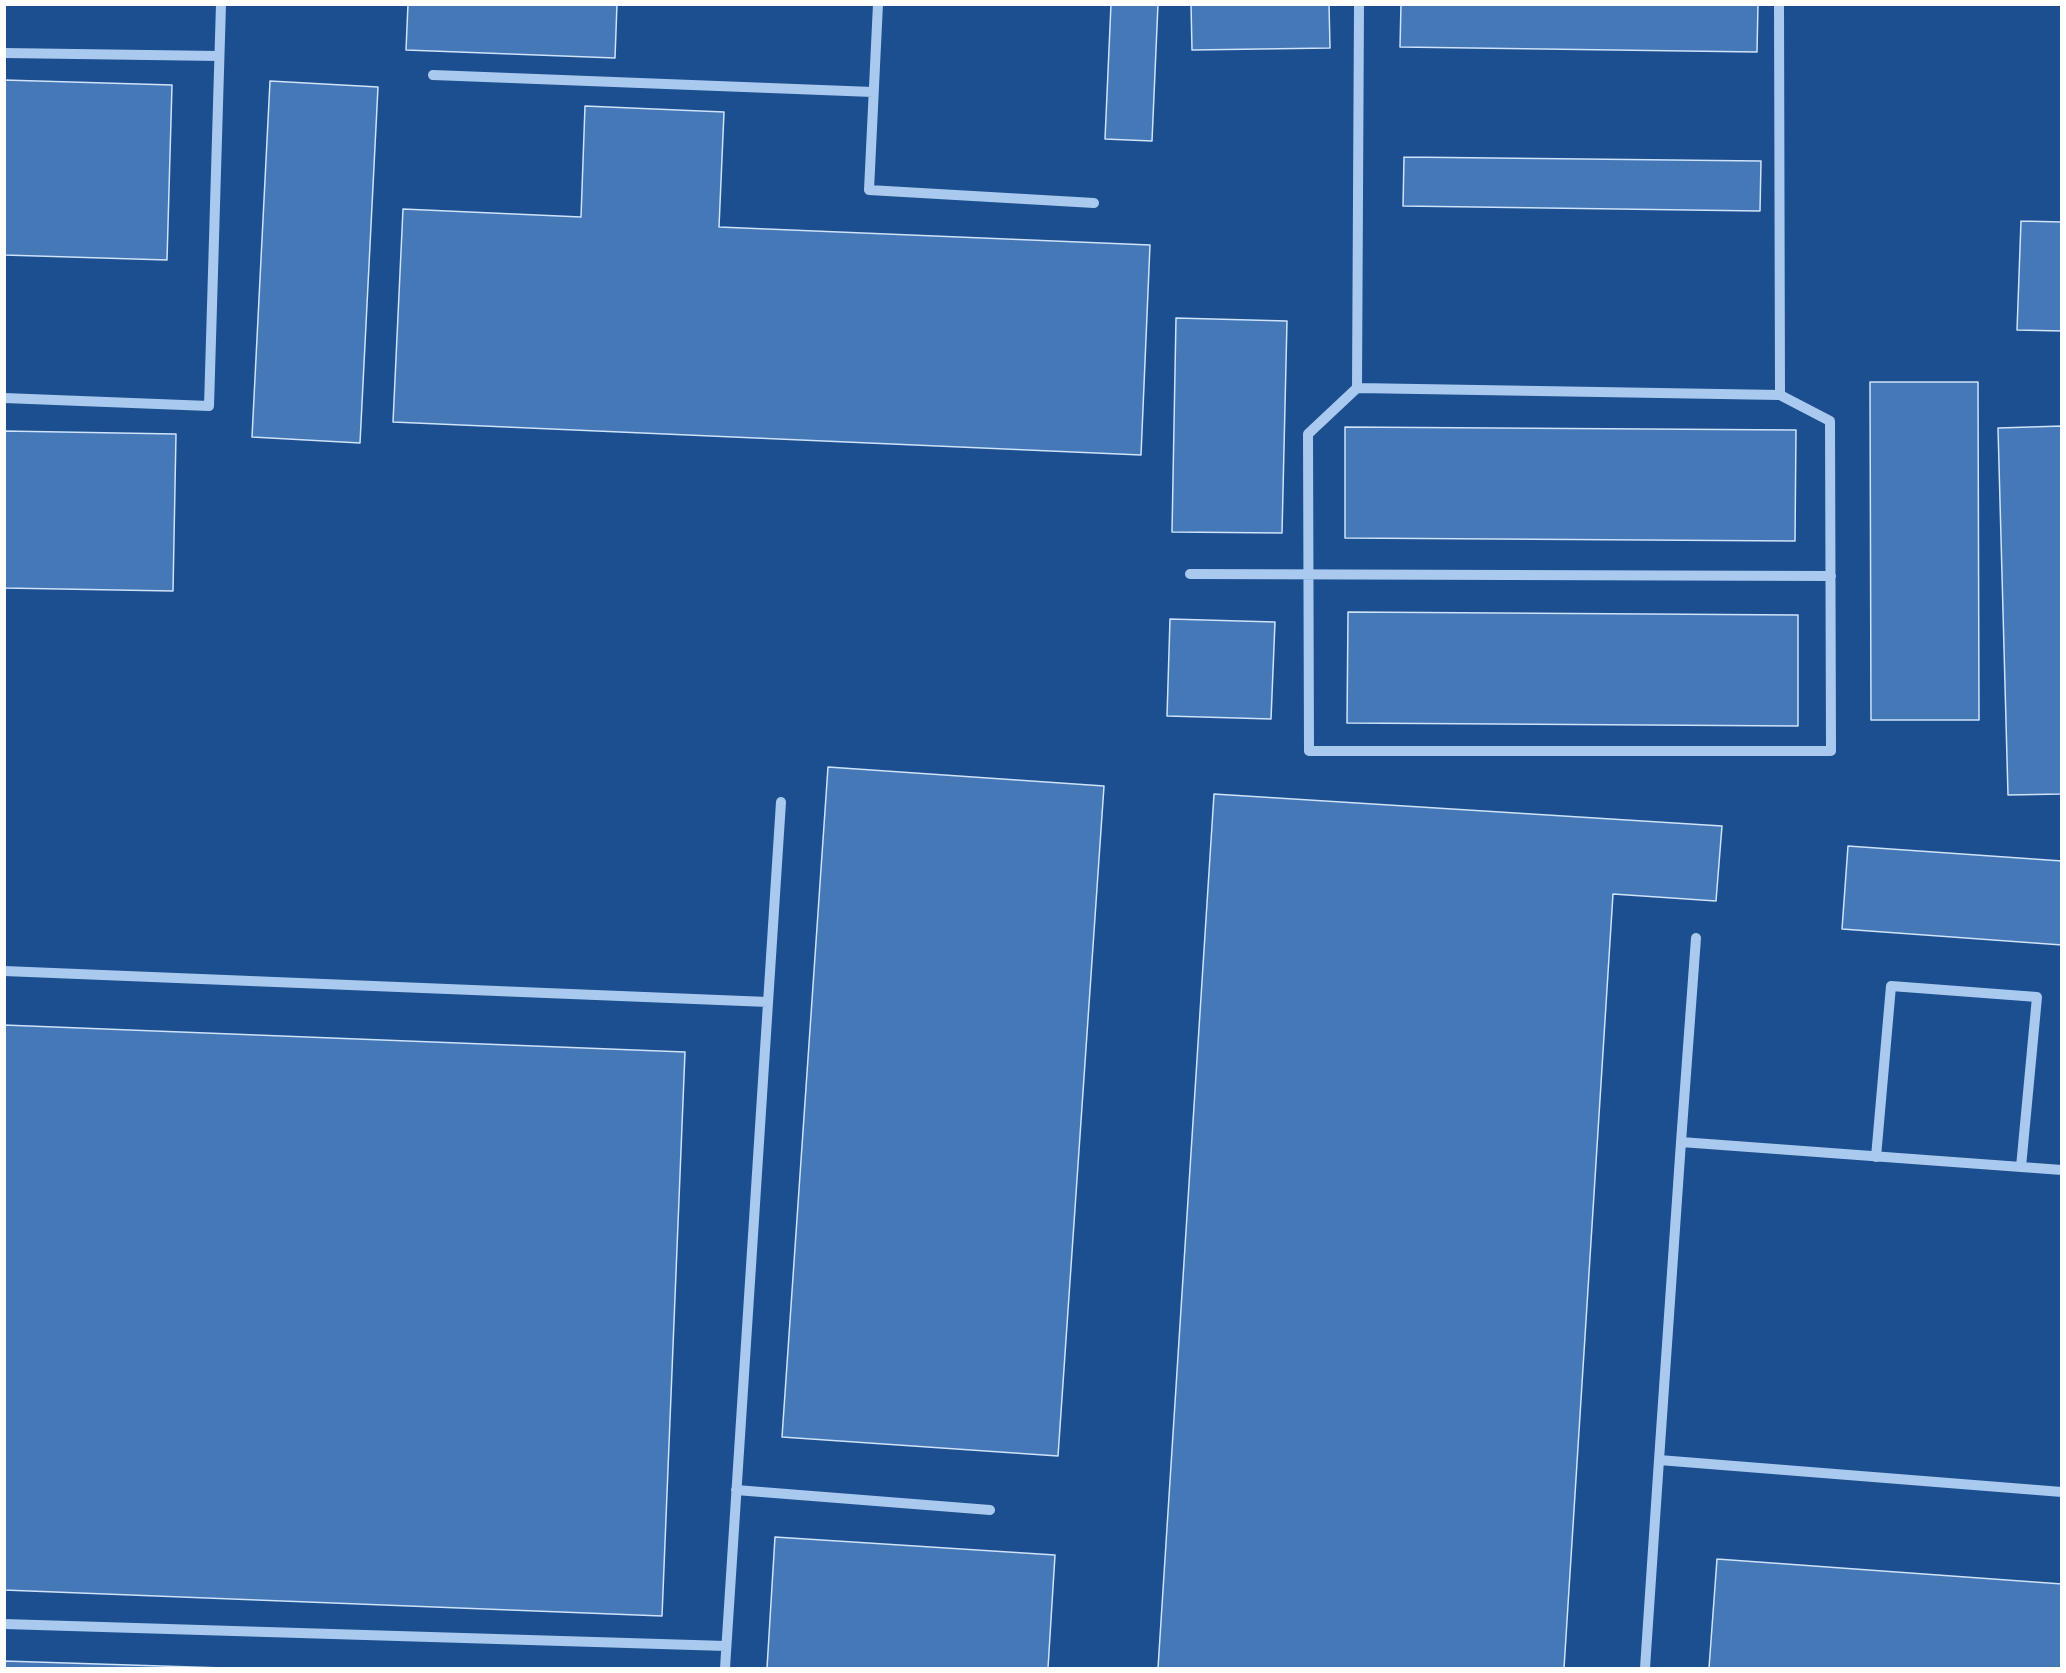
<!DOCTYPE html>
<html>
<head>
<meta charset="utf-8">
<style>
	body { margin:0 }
	#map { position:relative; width:2066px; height:1673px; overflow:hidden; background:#1b4f8f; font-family:"Fira Sans Condensed",sans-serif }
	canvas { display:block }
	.frame { position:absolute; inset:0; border:6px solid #fff; pointer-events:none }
</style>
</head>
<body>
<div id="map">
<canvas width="2066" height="1673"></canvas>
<div class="frame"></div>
</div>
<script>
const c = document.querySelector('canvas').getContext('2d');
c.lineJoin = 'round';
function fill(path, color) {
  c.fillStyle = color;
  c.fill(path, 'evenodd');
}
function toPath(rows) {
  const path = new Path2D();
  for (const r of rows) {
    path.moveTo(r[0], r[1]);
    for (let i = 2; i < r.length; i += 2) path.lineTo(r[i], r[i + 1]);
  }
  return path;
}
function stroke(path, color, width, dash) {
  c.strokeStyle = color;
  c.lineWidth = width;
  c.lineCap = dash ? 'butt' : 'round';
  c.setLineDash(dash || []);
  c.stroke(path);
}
const building = toPath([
	[408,4,617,4,615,58,406,50,408,4],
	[1111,4,1158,4,1152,141,1105,139,1111,4],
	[1191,4,1329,4,1330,48,1192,50,1191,4],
	[1401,4,1758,4,1757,52,1400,47,1401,4],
	[4,80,172,85,167,260,4,255,4,80],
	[270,81,378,87,360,443,252,437,270,81],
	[585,106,724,112,719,227,1150,245,1141,455,393,422,403,209,581,217,585,106],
	[1404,157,1761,161,1760,211,1403,206,1404,157],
	[2021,221,2062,222,2062,331,2017,330,2021,221],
	[1176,318,1287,321,1282,533,1172,532,1176,318],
	[1870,382,1978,382,1979,720,1871,720,1870,382],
	[2062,426,2062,794,2008,795,1998,428,2062,426],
	[1345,427,1796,430,1795,541,1345,538,1345,427],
	[4,431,176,434,173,591,4,588,4,431],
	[1348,612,1798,615,1798,726,1347,723,1348,612],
	[1170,619,1275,622,1271,719,1167,716,1170,619],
	[828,767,1104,786,1058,1456,782,1437,828,767],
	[1214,794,1722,826,1716,901,1613,894,1564,1668,1158,1668,1214,794],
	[1848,846,2062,861,2062,945,1842,929,1848,846],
	[4,1025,685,1052,662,1616,4,1590,4,1025],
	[775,1537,1055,1555,1048,1668,767,1668,775,1537],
	[1717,1559,2062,1584,2062,1668,1709,1668,1717,1559],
	[4,1661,224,1668,4,1668,4,1661]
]);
fill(building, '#4478b7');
stroke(building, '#cfe3fa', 1.5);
stroke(toPath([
	[878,4,869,190,1094,203],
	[1359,4,1357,388,1780,395,1779,4],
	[4,53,219,56],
	[433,75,873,92],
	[1357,388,1308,434,1309,751,1831,751,1830,421,1780,395],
	[4,398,209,406,221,4],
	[1190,574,1831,576],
	[4,971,768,1002],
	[1681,1142,1696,938],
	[1876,1157,1891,986,2037,997,2021,1167],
	[2062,1170,1681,1142,1659,1460,2062,1492],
	[736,1490,990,1510],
	[4,1624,726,1646],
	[725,1668,781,802],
	[1645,1668,1659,1460]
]), '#a9c9ee', 10);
</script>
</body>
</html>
